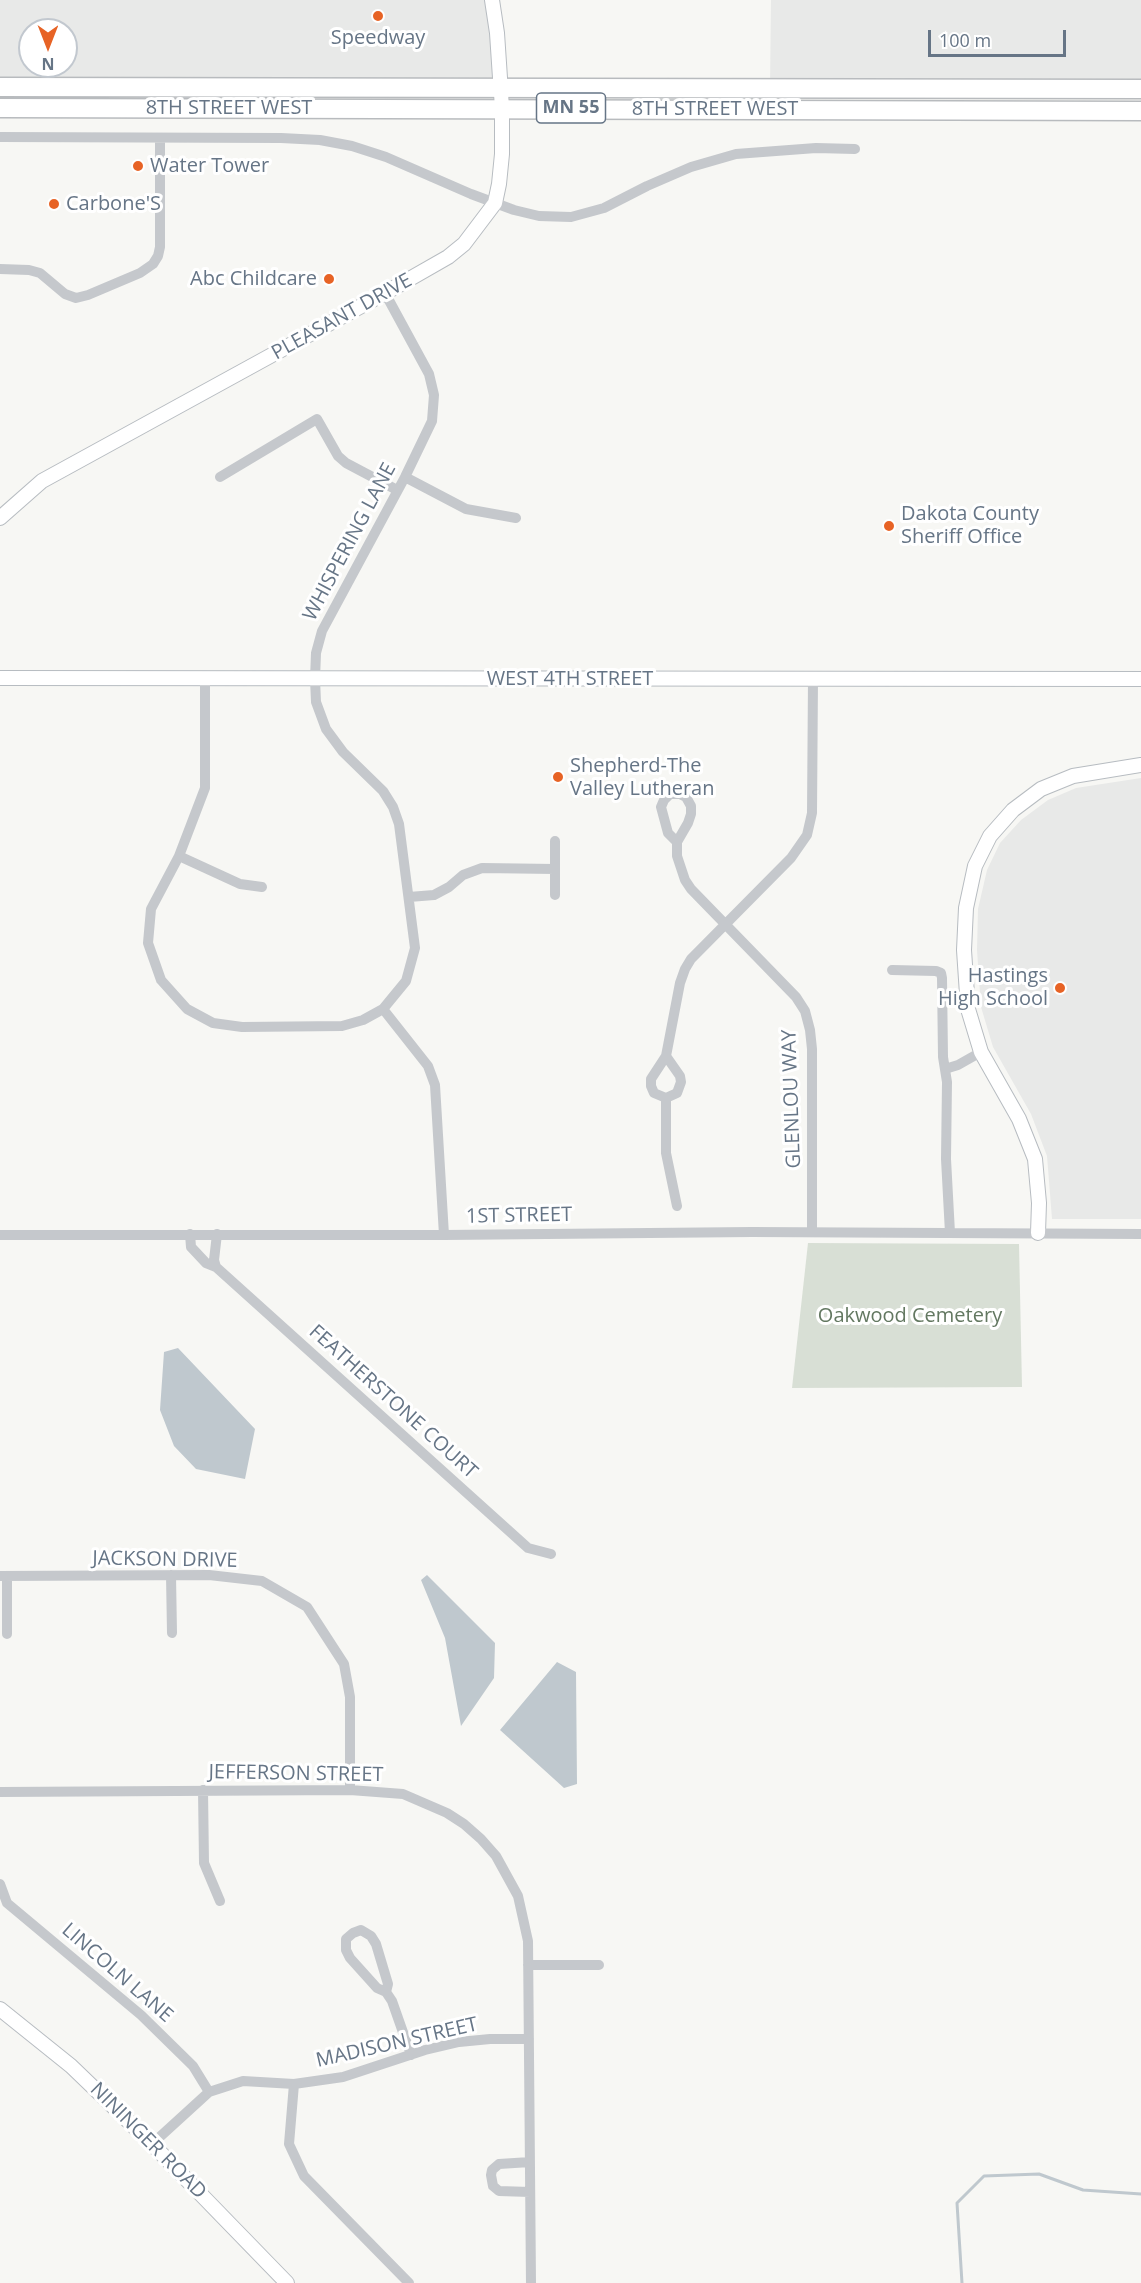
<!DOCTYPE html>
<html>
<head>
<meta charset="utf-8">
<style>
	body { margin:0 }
	#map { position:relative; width:1141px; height:2283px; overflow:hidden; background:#f7f7f4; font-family:"Open Sans",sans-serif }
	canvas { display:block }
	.north { position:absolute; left:18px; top:18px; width:60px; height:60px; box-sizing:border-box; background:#fff; border:2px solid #c2c8cf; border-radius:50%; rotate:180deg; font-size:16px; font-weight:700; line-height:24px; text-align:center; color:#667586 }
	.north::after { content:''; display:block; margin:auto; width:21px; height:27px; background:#e76325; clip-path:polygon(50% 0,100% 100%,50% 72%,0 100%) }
	.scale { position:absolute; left:928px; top:30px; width:138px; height:27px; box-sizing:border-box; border:3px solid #667586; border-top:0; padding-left:8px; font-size:18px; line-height:21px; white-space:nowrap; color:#667586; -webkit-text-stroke:4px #fff; paint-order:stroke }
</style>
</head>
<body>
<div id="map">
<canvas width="1141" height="2283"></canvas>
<div class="north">N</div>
<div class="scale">100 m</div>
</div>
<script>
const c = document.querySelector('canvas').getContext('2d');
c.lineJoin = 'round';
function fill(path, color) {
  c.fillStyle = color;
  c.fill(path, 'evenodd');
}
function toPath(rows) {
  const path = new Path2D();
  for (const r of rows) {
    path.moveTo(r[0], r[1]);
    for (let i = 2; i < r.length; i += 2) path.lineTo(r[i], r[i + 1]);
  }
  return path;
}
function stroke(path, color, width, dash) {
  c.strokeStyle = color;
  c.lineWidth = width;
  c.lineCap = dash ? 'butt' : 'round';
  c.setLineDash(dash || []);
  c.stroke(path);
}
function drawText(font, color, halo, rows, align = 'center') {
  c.font = font + ' "Open Sans",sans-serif';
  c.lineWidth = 6;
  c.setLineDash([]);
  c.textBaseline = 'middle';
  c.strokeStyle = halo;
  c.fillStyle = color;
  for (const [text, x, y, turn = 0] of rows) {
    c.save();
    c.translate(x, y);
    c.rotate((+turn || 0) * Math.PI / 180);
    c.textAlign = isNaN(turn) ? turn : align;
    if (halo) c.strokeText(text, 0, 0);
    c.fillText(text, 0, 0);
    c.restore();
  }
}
fill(toPath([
	[0,0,492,0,500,88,0,87],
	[30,30,66,30,66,66,30,66],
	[771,0,1141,0,1141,89,770,88],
	[1141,778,1141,1219,1052,1219,1047,1156,1031,1114,993,1047,981,1007,977,950,978,909,987,870,1000,843,1021,820,1048,800,1076,788]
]), '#e8e9e8');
fill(toPath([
	[808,1243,1019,1244,1022,1387,792,1388]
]), '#d8dfd5');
fill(toPath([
	[178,1348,255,1429,245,1479,196,1469,174,1446,160,1410,164,1352],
	[427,1575,495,1643,494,1678,461,1726,445,1638,421,1580],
	[557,1662,576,1672,577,1784,564,1788,500,1730]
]), '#bfc8ce');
stroke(toPath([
	[962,2283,957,2203,984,2176,1039,2174,1083,2190,1141,2194]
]), '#bfc8ce', 3);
const secondary = toPath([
	[0,518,42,481,385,293,448,257,464,244,495,203,499,184,502,154,502,108,497,33,492,0],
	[0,678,1141,679],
	[1038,1233,1039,1203,1035,1159,1019,1119,981,1052,968,1009,964,950,966,908,975,866,990,836,1013,810,1041,789,1073,776,1141,765],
	[0,2009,71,2066,152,2144,287,2283]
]);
const highway = toPath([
	[0,87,1141,89],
	[0,108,1141,111]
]);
stroke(secondary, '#b7bcc1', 16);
stroke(highway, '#b8bbbe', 21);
stroke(toPath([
	[0,137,281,138,320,140,352,146,386,157,471,194,514,210,539,216,571,217,604,208,647,186,691,167,736,154,816,148,855,149],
	[0,269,29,270,40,273,65,294,76,298,88,295,140,273,153,264,158,256,160,247,160,138],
	[220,477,317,419,338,456,346,463,397,490],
	[405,477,466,509,516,518],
	[205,680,205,788,179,856,151,909,148,943,161,980,187,1009,213,1023,242,1027,342,1026,363,1020,383,1009,406,981,415,948,399,824,393,807,383,791,343,752,326,729,316,702,315,679,316,653,322,631,405,477,432,421,434,395,429,374,385,293],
	[677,842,668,833,661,807,664,800,670,794,680,794,686,797,691,806,691,814,688,823,677,842,677,856,685,880,691,889,796,997,805,1011,810,1030,812,1049,812,1232],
	[179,856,240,884,262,887],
	[555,895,555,841],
	[409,897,434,895,449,887,463,875,482,868,555,869],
	[892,970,936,971,941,973,942,978,943,1057,947,1082,946,1159,950,1233],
	[383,1009,428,1066,435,1085,444,1235],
	[666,1056,680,1076,681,1082,677,1093,666,1098,654,1093,651,1086,651,1079,666,1056,680,983,685,969,691,959,791,858,807,835,812,813,813,679],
	[945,1069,958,1065,981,1052],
	[666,1098,666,1153,677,1206],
	[190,1234,191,1247,206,1263,216,1267,528,1548,551,1554],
	[0,1235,444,1235,752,1232,1141,1234],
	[216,1267,214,1260,217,1234],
	[171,1575,172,1633],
	[0,1576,209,1575,262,1581,307,1607,344,1664,350,1697,350,1790],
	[7,1576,7,1634],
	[203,1790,204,1863,220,1901],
	[0,1792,350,1790,403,1794,447,1813,464,1824,481,1839,496,1856,518,1896,528,1941,531,2283],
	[0,1884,7,1903,141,2015,193,2066,209,2092],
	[528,1965,599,1965],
	[386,1992,388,1984,376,1944,371,1936,361,1930,353,1933,346,1939,346,1950,350,1958,377,1988,386,1992,392,2001,411,2055],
	[294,2084,289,2144,304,2176,409,2283],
	[152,2144,209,2092,243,2081,294,2084,343,2077,425,2050,459,2042,490,2039,529,2039],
	[530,2162,499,2164,492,2170,491,2175,493,2186,499,2191,530,2192]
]), '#c5c8cc', 10);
stroke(secondary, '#fff', 14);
stroke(highway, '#fff', 18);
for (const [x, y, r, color] of [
	[378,16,6,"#e76325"],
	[138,166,6,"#e76325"],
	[54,204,6,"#e76325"],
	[329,279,6,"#e76325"],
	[889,526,6,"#e76325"],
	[558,777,6,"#e76325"],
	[1060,988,6,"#e76325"]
]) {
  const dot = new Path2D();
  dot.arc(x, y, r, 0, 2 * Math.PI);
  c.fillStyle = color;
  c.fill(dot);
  stroke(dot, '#fff', 2);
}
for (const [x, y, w] of [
	[571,108,69]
]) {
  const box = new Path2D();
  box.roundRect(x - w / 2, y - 15, w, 30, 4.5);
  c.fillStyle = '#fff';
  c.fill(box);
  stroke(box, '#667586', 1.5);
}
drawText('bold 18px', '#667586', null, [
	["MN 55",571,108]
]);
drawText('20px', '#667586', '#fff', [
	["Speedway",378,38,"center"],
	["Water Tower",150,166],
	["Carbone'S",66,204],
	["Abc Childcare",317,279,"right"],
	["Dakota County",901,514],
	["Sheriff Office",901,537],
	["Shepherd-The",570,766],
	["Valley Lutheran",570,789],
	["Hastings",1048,976,"right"],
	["High School",1048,999,"right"]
], 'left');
drawText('20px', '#667586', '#fff', [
	["8TH STREET WEST",229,108],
	["8TH STREET WEST",715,109],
	["PLEASANT DRIVE",342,317,-29],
	["WHISPERING LANE",350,542,-62],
	["WEST 4TH STREET",570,679],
	["GLENLOU WAY",792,1099,-92],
	["1ST STREET",519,1216,-1],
	["FEATHERSTONE COURT",393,1402,42],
	["JACKSON DRIVE",165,1560,1],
	["JEFFERSON STREET",296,1774,1],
	["LINCOLN LANE",117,1973,41],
	["MADISON STREET",397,2043,-13],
	["NININGER ROAD",148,2141,45]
]);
drawText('20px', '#637861', '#fff', [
	["Oakwood Cemetery",910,1316]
]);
</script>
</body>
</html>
